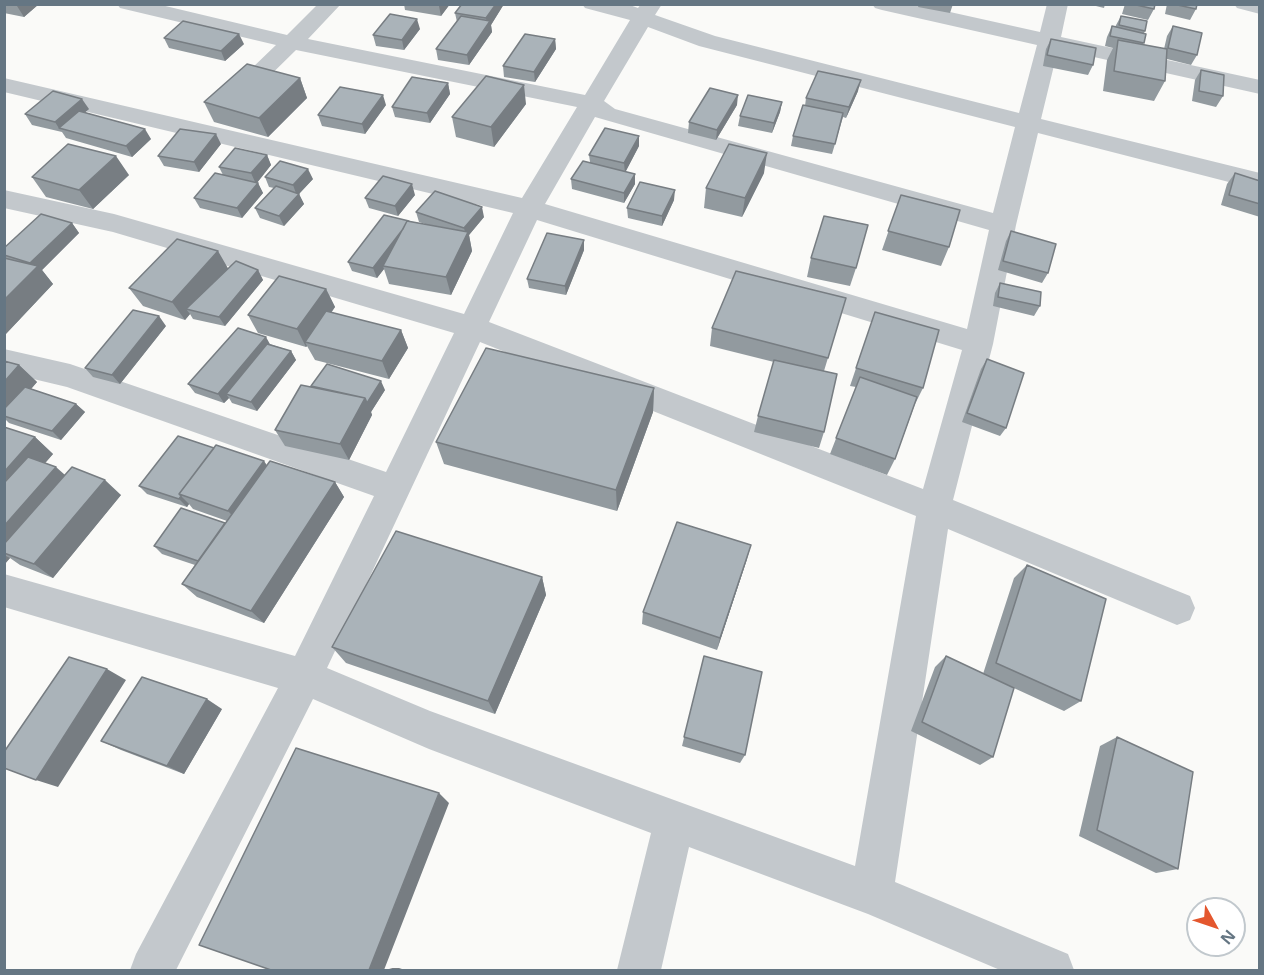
<!DOCTYPE html>
<html>
<head>
<meta charset="utf-8">
<style>
	body { margin:0 }
	#map { position:relative; width:1264px; height:975px; overflow:hidden; background:#fafaf8; font-family:"Noto Sans",sans-serif }
	canvas { display:block }
	.frame { position:absolute; inset:0; border:6px solid #657683; pointer-events:none }
	.north { position:absolute; left:1186px; top:897px; width:60px; height:60px; box-sizing:border-box; background:#fff; border:2px solid #c1c8cd; border-radius:50%; rotate:130deg; font-size:16px; font-weight:700; line-height:24px; text-align:center; color:#657683 }
	.north::after { content:''; display:block; margin:auto; width:21px; height:27px; background:#e4572e; clip-path:polygon(50% 0,100% 100%,50% 72%,0 100%) }
</style>
</head>
<body>
<div id="map">
<canvas width="1264" height="975"></canvas>
<div class="frame"></div>
<div class="north">N</div>
</div>
<script>
const c = document.querySelector('canvas').getContext('2d');
c.lineJoin = 'round';
function toPath(rows) {
  const path = new Path2D();
  for (const r of rows) {
    path.moveTo(r[0], r[1]);
    for (let i = 2; i < r.length; i += 2) path.lineTo(r[i], r[i + 1]);
  }
  return path;
}
function fill(path, color) {
  c.fillStyle = color;
  c.fill(path, 'evenodd');
}
function stroke(path, color, width, dash) {
  c.strokeStyle = color;
  c.lineWidth = width;
  c.lineCap = dash ? 'butt' : 'round';
  c.setLineDash(dash || []);
  c.stroke(path);
}
fill(toPath([
	[117,4,157,4,287,35,318,4,341,4,308,39,585,95,630,20,585,8,582,4,627,4,638,8,641,4,662,4,655,15,715,36,1019,113,1037,45,882,10,875,8,872,4,914,4,1040,32,1047,4,1068,4,1061,37,1260,80,1260,94,1058,49,1041,119,1260,173,1260,190,1038,133,1016,225,993,344,953,500,1190,596,1195,608,1190,620,1177,625,948,529,895,882,1068,954,1074,970,1000,970,868,914,689,847,661,970,617,970,651,833,429,749,313,699,176,970,130,970,136,954,278,688,4,607,4,574,295,656,374,496,67,387,4,372,4,349,70,364,386,472,454,333,113,232,4,208,4,190,114,214,464,314,513,213,4,92,4,78,522,198,577,107,296,50,239,106,231,108,223,106,219,101,223,96,276,45,120,8,117,4],
	[648,27,699,46,1015,127,993,213,615,109,604,101,648,27],
	[595,117,989,230,967,329,545,204,595,117],
	[537,220,962,350,923,489,489,322,537,220],
	[480,342,916,516,855,866,430,711,327,668,480,342],
	[1234,4,1260,4,1260,14,1237,8,1234,4]
]), '#c3c8cc');
fill(toPath([
	[4,4,39,4,24,17,4,13],
	[404,4,450,4,441,16,405,10],
	[462,4,504,4,491,25,492,32,469,65,438,60,436,49,457,22,455,13],
	[919,4,953,4,950,13,918,7],
	[1088,4,1105,4,1104,8],
	[1125,4,1155,4,1154,9,1148,20,1122,14],
	[1167,4,1197,4,1196,9,1190,20,1165,14],
	[1121,16,1145,31,1144,33,1143,45,1164,49,1167,36,1173,26,1197,55,1191,65,1167,59,1165,81,1154,101,1103,91,1107,60,1113,48,1105,46,1107,37,1112,26,1115,27],
	[420,29,404,50,376,46,373,35],
	[164,38,244,44,225,61,169,48],
	[555,39,556,49,535,82,504,77,503,66],
	[1051,39,1093,65,1088,75,1043,66,1046,49],
	[1201,70,1223,96,1216,107,1192,101,1195,80],
	[300,78,307,98,268,137,214,122,204,102],
	[448,83,450,94,430,123,395,117,392,107],
	[858,91,846,118,843,117,832,154,791,146,793,136,805,106,806,98],
	[782,102,780,112,772,133,738,126,740,116],
	[526,104,494,147,456,137,452,117],
	[386,105,365,134,322,126,318,115],
	[737,105,716,140,688,133,689,122],
	[89,109,85,112,151,139,132,157,66,138,62,132,32,125,25,114],
	[221,144,199,172,164,166,158,156],
	[639,146,625,172,635,174,635,184,624,203,572,189,571,179,590,162,589,155],
	[267,155,271,165,257,183,258,183,263,193,242,218,200,208,194,198,223,175,219,167],
	[764,173,742,217,704,208,706,188],
	[1235,173,1260,181,1260,217,1221,205,1227,184],
	[129,175,93,209,46,197,32,177],
	[265,177,313,179,299,194,304,204,284,226,260,218,255,208,274,188,269,187],
	[415,195,398,216,369,208,365,198],
	[901,195,949,247,941,266,882,250],
	[674,200,662,226,628,218,627,208],
	[416,212,484,217,469,235,472,251,451,295,389,284,384,269,377,278,352,271,348,262,409,221,428,225,419,222],
	[72,223,79,233,42,270,53,284,4,336,4,248],
	[1011,231,1048,273,1042,283,998,270,1006,241],
	[584,240,584,250,566,295,529,288,527,279],
	[811,258,856,268,850,286,807,277],
	[228,269,258,270,263,280,225,326,193,319,190,314,185,320,143,306,129,288],
	[1000,283,1040,306,1034,316,993,306,995,293],
	[326,289,335,307,331,313,401,330,408,348,389,379,315,360,307,346,306,347,258,333,248,315],
	[846,298,824,371,824,432,819,448,754,432,758,416,774,362,710,346,712,328],
	[875,312,923,388,915,404,895,459,887,475,830,454,856,387,850,386],
	[166,326,120,384,93,377,85,368],
	[270,344,291,351,296,360,257,411,232,403,229,398,224,403,195,393,188,384],
	[987,359,1006,428,1000,436,962,422,981,369],
	[4,361,19,365,37,382,31,389,76,404,85,412,61,440,9,423,5,419,4,420],
	[312,387,385,390,371,412,372,415,349,460,285,446,275,430],
	[654,388,653,412,617,511,444,464,436,442],
	[4,427,35,437,53,454,45,463,65,475,121,495,53,578,20,565,10,558,4,565],
	[267,465,335,482,344,497,264,623,197,597,182,584,195,565,162,554,154,546,225,523,227,521,193,509,189,504,187,507,147,494,139,486],
	[747,559,717,650,642,624,643,612],
	[1027,565,1081,701,1064,711,992,678,993,757,980,765,911,731,935,667,946,656,983,674,1014,578],
	[542,577,546,595,495,714,346,663,332,647],
	[704,656,745,755,740,763,682,746],
	[222,709,184,774,121,750,101,741],
	[1117,737,1178,869,1156,873,1079,836,1100,746]
]), '#929a9f');
fill(toPath([
	[19,4,39,4,24,17,17,6],
	[440,4,450,4,441,16,439,6],
	[496,4,504,4,491,25,492,32,469,65,467,55,487,25,486,18],
	[417,19,420,29,404,50,402,40],
	[239,34,244,44,225,61,221,51],
	[555,39,556,49,535,82,534,72],
	[300,78,307,98,268,137,259,118],
	[861,80,858,91,846,118,849,107],
	[448,83,450,94,430,123,427,113],
	[524,85,526,104,494,147,491,127],
	[383,95,386,105,365,134,362,124],
	[738,95,737,105,716,140,717,130],
	[82,99,89,109,65,129,59,128,62,133,55,122],
	[782,102,780,112,772,133,774,123],
	[145,129,151,139,132,157,126,146],
	[216,134,221,144,199,172,194,162],
	[639,136,639,146,625,173,624,163],
	[767,153,764,173,742,217,745,198],
	[267,155,271,165,256,184,251,173],
	[116,156,129,175,93,209,79,190],
	[308,169,313,179,297,196,293,185],
	[635,174,635,184,624,203,624,193],
	[258,183,263,193,242,218,237,208],
	[412,184,415,195,398,216,395,206],
	[675,190,674,200,662,226,662,216],
	[299,194,304,204,284,226,279,216],
	[482,207,484,217,469,235,472,251,451,295,446,277,466,236,464,228],
	[409,221,383,266,384,269,377,278,373,268],
	[72,223,79,233,42,270,53,284,4,336,4,300,30,263],
	[584,240,584,250,566,295,565,286],
	[218,251,229,270,186,309,190,314,185,320,172,302],
	[258,270,263,280,225,326,219,317],
	[326,289,335,307,309,343,305,342,307,346,306,347,297,329],
	[159,316,166,326,120,384,112,375],
	[401,330,408,348,389,379,382,361],
	[266,337,271,346,226,394,229,398,224,403,218,394],
	[291,351,296,360,257,411,251,402],
	[19,365,37,382,7,417,4,416,4,382],
	[381,381,385,390,371,412,372,415,349,460,340,444,365,398],
	[654,388,653,412,617,511,616,490],
	[76,404,85,412,61,440,52,431],
	[35,437,53,454,4,510,4,472],
	[264,461,275,477,241,525,228,511],
	[56,467,74,483,4,553,4,526],
	[105,480,121,495,53,578,34,564],
	[335,482,344,497,264,623,251,611],
	[181,496,189,504,187,507,179,499],
	[751,545,747,559,717,650,720,638],
	[4,555,10,558,4,565],
	[542,577,546,595,495,714,488,701],
	[107,669,126,680,58,787,36,780],
	[207,699,222,709,184,774,167,766],
	[439,793,449,803,384,970,369,970],
	[389,968,399,968,405,970,396,970]
]), '#777d82');
const building = toPath([
	[462,4,496,4,486,18,455,13,462,4],
	[1132,4,1155,4,1154,9,1132,4],
	[1173,4,1197,4,1196,9,1173,4],
	[390,14,417,19,402,40,373,35,390,14],
	[461,16,490,21,467,55,436,49,461,16],
	[1121,16,1147,21,1145,31,1119,25,1121,16],
	[183,21,239,34,221,51,164,38,183,21],
	[1112,26,1146,34,1144,43,1110,36,1112,26],
	[1173,26,1202,33,1197,55,1168,48,1173,26],
	[525,34,555,39,534,72,503,66,525,34],
	[1051,39,1096,48,1093,65,1047,55,1051,39],
	[1118,40,1167,49,1165,81,1114,71,1118,40],
	[247,64,300,78,259,118,204,102,247,64],
	[1201,70,1224,75,1223,96,1199,91,1201,70],
	[818,71,861,80,849,107,806,98,818,71],
	[486,76,524,85,491,127,452,117,486,76],
	[412,77,448,83,427,113,392,107,412,77],
	[340,87,383,95,362,124,318,115,340,87],
	[710,88,738,95,717,130,689,122,710,88],
	[53,91,82,99,55,122,25,114,53,91],
	[748,95,782,102,774,123,740,116,748,95],
	[803,105,843,113,835,144,793,136,803,105],
	[79,111,145,129,126,146,59,128,79,111],
	[605,128,639,136,624,163,589,155,605,128],
	[180,129,216,134,194,162,158,156,180,129],
	[68,144,116,156,79,190,32,177,68,144],
	[729,144,767,153,745,198,706,188,729,144],
	[235,148,267,155,251,173,219,167,235,148],
	[280,161,308,169,293,185,265,177,280,161],
	[583,161,635,174,624,193,571,179,583,161],
	[215,173,258,183,237,208,194,198,215,173],
	[1235,173,1260,181,1260,204,1229,195,1235,173],
	[383,176,412,184,395,206,365,198,383,176],
	[640,182,675,190,662,216,627,208,640,182],
	[276,186,299,194,279,216,255,208,276,186],
	[435,191,482,207,464,228,416,212,435,191],
	[901,195,960,210,949,247,888,231,901,195],
	[41,214,72,223,30,263,4,255,4,248,41,214],
	[384,215,409,221,407,221,403,229,373,268,348,262,384,215],
	[824,216,868,225,856,268,811,258,824,216],
	[407,221,468,232,446,277,383,266,407,221],
	[1011,231,1056,244,1048,273,1003,261,1011,231],
	[547,233,584,240,565,286,527,279,547,233],
	[177,239,218,251,172,302,129,288,177,239],
	[4,258,38,266,4,300,4,258],
	[236,261,258,270,219,317,186,309,236,261],
	[736,271,846,298,828,358,712,328,736,271],
	[279,276,326,289,297,329,248,315,279,276],
	[1000,283,1041,292,1040,306,998,297,1000,283],
	[133,310,159,316,112,375,85,368,133,310],
	[326,311,401,330,382,361,305,342,326,311],
	[875,312,939,330,923,388,856,368,875,312],
	[238,328,266,337,218,394,188,384,238,328],
	[267,344,291,351,251,402,226,394,267,344],
	[486,348,654,388,616,490,436,442,486,348],
	[987,359,1024,373,1006,428,967,413,987,359],
	[774,360,837,374,824,432,758,416,774,360],
	[4,361,19,365,4,382,4,361],
	[327,364,381,381,367,403,365,398,311,386,327,364],
	[860,377,917,397,895,459,836,438,860,377],
	[301,385,365,398,340,444,275,430,301,385],
	[25,387,76,404,52,431,4,416,4,409,25,387],
	[4,427,35,437,4,472,4,427],
	[178,436,214,448,179,494,181,496,179,499,139,486,178,436],
	[216,445,264,461,228,511,179,494,216,445],
	[28,457,56,467,4,526,4,483,28,457],
	[270,461,335,482,251,611,182,584,270,461],
	[72,467,105,480,34,564,4,553,4,544,72,467],
	[181,508,225,523,198,561,154,546,181,508],
	[677,522,751,545,720,638,643,612,677,522],
	[396,531,542,577,488,701,332,647,396,531],
	[1027,565,1106,599,1081,701,996,663,1027,565],
	[704,656,762,672,745,755,684,737,704,656],
	[946,656,1014,688,993,757,922,722,946,656],
	[69,657,107,669,36,780,4,768,4,752,69,657],
	[142,677,207,699,167,766,101,741,142,677],
	[1117,737,1193,772,1178,869,1097,830,1117,737],
	[296,748,439,793,369,970,271,970,199,945,296,748]
]);
fill(building, '#aab3b9');
stroke(building, '#777d82', 1.5);
</script>
</body>
</html>
